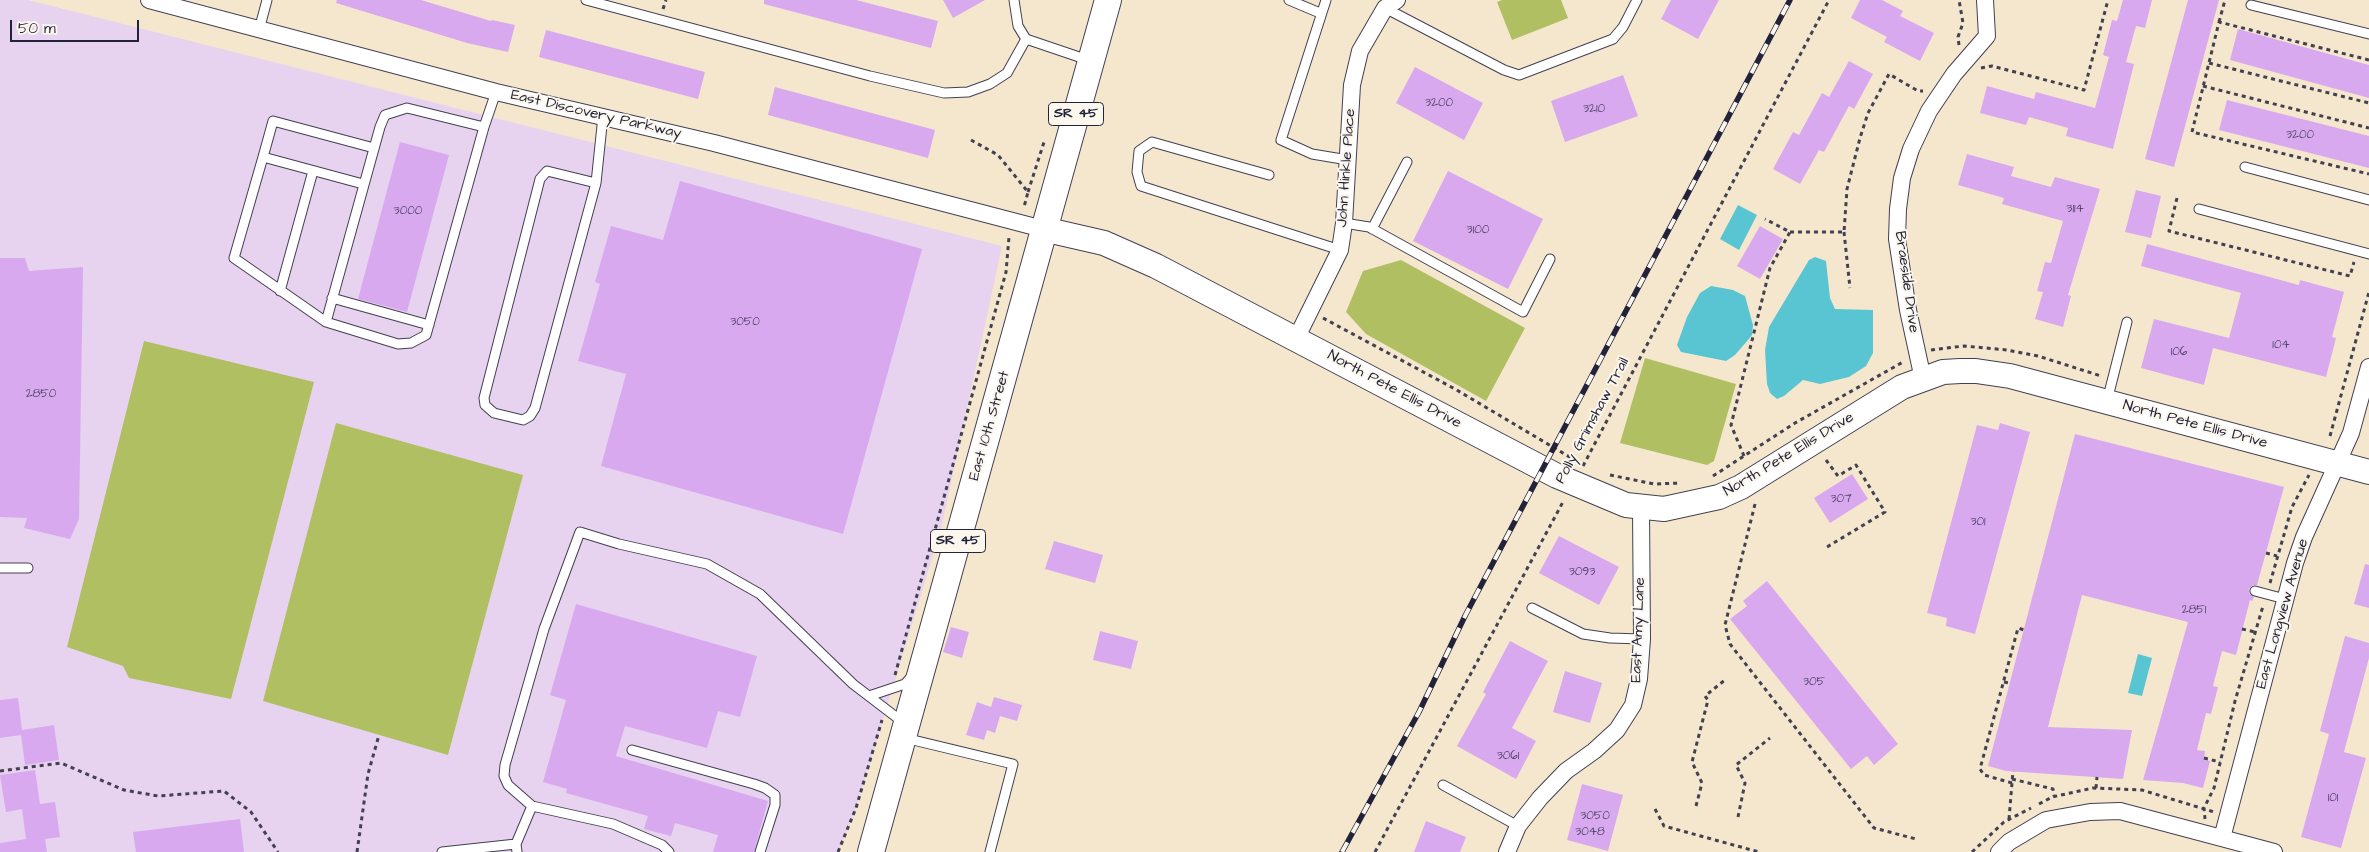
<!DOCTYPE html>
<html>
<head>
<meta charset="utf-8">
<style>
	body { margin:0 }
	#map { position:relative; width:2369px; height:852px; overflow:hidden; background:#f5e7ce; font-family:"Architects Daughter",sans-serif }
	canvas { display:block }
	.scale { position:absolute; left:10px; top:20px; width:129px; height:22px; box-sizing:border-box; border:2px solid #22223b; border-top:0; padding-left:6px; font-size:15px; line-height:18px; white-space:nowrap; color:#22223b; -webkit-text-stroke:4px #fbf7ec; paint-order:stroke }
</style>
</head>
<body>
<div id="map">
<canvas width="2369" height="852"></canvas>
<div class="scale">50 m</div>
</div>
<script>
const c = document.querySelector('canvas').getContext('2d');
c.lineJoin = 'round';
function fill(path, color) {
  c.fillStyle = color;
  c.fill(path, 'evenodd');
}
function toPath(rows) {
  const path = new Path2D();
  for (const r of rows) {
    path.moveTo(r[0], r[1]);
    for (let i = 2; i < r.length; i += 2) path.lineTo(r[i], r[i + 1]);
  }
  return path;
}
function stroke(path, color, width, dash) {
  c.strokeStyle = color;
  c.lineWidth = width;
  c.lineCap = dash ? 'butt' : 'round';
  c.setLineDash(dash || []);
  c.stroke(path);
}
function drawText(font, color, halo, rows, align = 'center') {
  c.font = font + ' "Architects Daughter",sans-serif';
  c.lineWidth = 4;
  c.setLineDash([]);
  c.textBaseline = 'middle';
  c.strokeStyle = halo;
  c.fillStyle = color;
  for (const [text, x, y, turn = 0] of rows) {
    c.save();
    c.translate(x, y);
    c.rotate((+turn || 0) * Math.PI / 180);
    c.textAlign = isNaN(turn) ? turn : align;
    if (halo) c.strokeText(text, 0, 0);
    c.fillText(text, 0, 0);
    c.restore();
  }
}
fill(toPath([
	[0,0,28,0,1002,246,941,529,856,808,838,852,0,852]
]), '#e7d2ef');
fill(toPath([
	[1502,0,1561,0,1568,18,1512,40,1497,2],
	[1401,260,1525,328,1486,401,1366,334,1346,312,1363,271],
	[144,341,314,382,231,699,129,678,123,666,67,647],
	[1645,358,1736,384,1714,461,1707,465,1620,443],
	[336,423,523,475,448,755,263,701]
]), '#b0bf62');
fill(toPath([
	[1738,205,1757,215,1739,250,1720,239],
	[1815,257,1826,261,1830,298,1835,309,1873,310,1873,353,1866,366,1849,377,1820,384,1803,380,1784,396,1777,399,1770,393,1767,384,1765,350,1769,327,1809,260],
	[1711,286,1733,290,1745,296,1753,325,1752,335,1748,340,1735,355,1726,361,1681,352,1677,345,1687,317,1700,293],
	[2138,654,2152,658,2142,696,2128,693]
]), '#59c5d2');
fill(toPath([
	[337,0,421,0,491,21,492,20,515,25,508,52,467,43,336,3],
	[764,0,856,0,938,21,931,48,764,4],
	[943,0,985,0,953,18],
	[1671,0,1719,0,1698,39,1661,19],
	[1860,0,1882,0,1903,11,1900,16,1934,33,1920,61,1884,42,1887,37,1851,18],
	[2123,0,2152,0,2145,28,2136,26,2126,62,2134,64,2113,149,2066,136,2068,128,2029,117,2026,125,1980,113,1987,86,2034,99,2036,92,2095,108,2109,57,2103,55,2112,20,2117,21],
	[2188,0,2219,0,2174,167,2145,159],
	[2238,29,2369,65,2369,98,2230,60],
	[546,30,705,72,698,99,539,57],
	[1849,61,1873,74,1854,109,1849,106,1824,152,1819,150,1800,184,1773,169,1793,132,1799,135,1822,93,1829,97],
	[1415,67,1483,103,1464,140,1396,103],
	[1623,75,1638,116,1565,142,1551,101],
	[775,87,935,130,928,158,768,115],
	[2227,100,2369,136,2369,168,2219,130],
	[400,142,449,155,407,312,358,299],
	[1967,154,2014,167,2011,176,2051,187,2055,177,2100,189,2068,295,2071,296,2063,327,2035,319,2043,292,2037,291,2045,262,2051,263,2063,221,2002,204,2004,198,1958,185],
	[1448,171,1543,219,1508,289,1413,241],
	[680,181,922,249,843,534,601,466,626,374,578,361,600,284,595,282,611,226,663,240],
	[2136,190,2161,196,2151,238,2125,232],
	[1760,226,1783,239,1760,279,1737,266],
	[2147,244,2299,285,2300,280,2344,292,2332,337,2336,338,2326,377,2213,348,2204,385,2141,368,2154,319,2229,338,2241,293,2141,266],
	[0,258,25,258,29,271,83,267,79,519,70,539,24,528,27,518,0,517],
	[2000,423,2030,432,1975,634,1946,626,1947,618,1927,613,1977,425,1998,430],
	[2075,434,2284,487,2257,585,2253,585,2249,589,2249,593,2254,597,2252,601,2250,600,2236,655,2222,651,2213,686,2218,687,2211,714,2206,713,2197,750,2205,751,2204,760,2210,761,2203,788,2183,783,2143,780,2188,622,2082,595,2048,727,2132,730,2123,779,2006,771,1988,766],
	[1852,474,1868,499,1830,523,1814,498],
	[1559,536,1619,567,1599,605,1539,573],
	[1054,541,1103,555,1095,583,1045,569],
	[2365,564,2369,565,2369,608,2354,604],
	[1767,581,1898,744,1874,765,1867,756,1851,769,1730,619,1747,606,1743,601],
	[576,604,757,656,740,717,718,711,707,748,625,726,616,756,768,801,754,852,713,852,718,835,675,823,671,836,644,829,648,816,566,793,567,789,543,782,566,700,550,695],
	[951,627,969,632,962,658,943,652],
	[1100,631,1138,641,1131,669,1093,660],
	[2345,636,2369,643,2369,658,2344,752,2366,758,2341,848,2301,837,2329,734,2320,731],
	[1510,641,1548,661,1512,728,1536,741,1516,779,1457,746,1486,694,1483,692],
	[1565,671,1602,683,1590,723,1553,712],
	[994,697,1022,705,1017,721,1000,716,995,733,987,730,984,740,966,735,977,702,991,707],
	[18,698,22,730,54,725,59,760,25,765,21,735,0,738,0,700],
	[35,770,40,804,55,802,60,837,45,839,47,852,0,852,0,843,26,839,22,809,6,812,0,775],
	[1582,784,1623,795,1608,851,1567,840],
	[240,819,244,852,136,852,133,832],
	[1426,821,1466,837,1460,852,1414,852]
]), '#d9a9ef');
const lane = toPath([
	[586,0,870,76,944,93,968,92,990,84,1007,73,1026,39],
	[1014,0,1018,26,1026,39,1088,60],
	[1289,0,1320,13],
	[1326,0,1281,140,1312,154,1348,160],
	[2251,5,2369,34],
	[1385,8,1504,70,1519,75,1613,39,1623,27,1637,0],
	[259,30,267,0],
	[484,127,426,335,411,343,398,344,326,322,380,127,385,115,407,108,484,127,496,92],
	[263,157,234,258,326,322],
	[2245,167,2369,200],
	[1269,175,1152,142,1139,151,1137,172,1141,186,1340,250],
	[596,183,547,171,540,179,484,398,485,405,494,413,523,420,530,416,535,408,596,183,603,116],
	[363,184,263,157,273,121,374,148],
	[2199,209,2369,254],
	[1344,223,1369,227,1523,312,1550,259],
	[1372,229,1407,162],
	[280,291,313,171],
	[332,298,429,325],
	[2107,401,2127,322],
	[0,568,28,568],
	[2255,591,2285,599],
	[1532,608,1583,634,1610,638,1642,639],
	[869,696,905,684,913,675],
	[905,738,1013,764,990,852],
	[632,750,754,784,765,788,775,795,775,805,760,852],
	[1443,785,1518,826],
	[442,852,516,844],
	[517,852,516,844,532,806],
	[669,852,662,845,613,824,532,806,508,785,504,776,505,765,544,629,580,532,619,544,707,564,760,594,853,684,904,723]
]);
const street = toPath([
	[149,0,496,92,714,143,1043,229],
	[1296,339,1340,250,1344,223,1352,85,1360,51,1385,8,1397,0],
	[1923,379,1908,310,1897,239,1898,209,1902,178,1911,149,1929,111,1954,74,1987,36,1985,0],
	[2222,838,2295,563,2304,537,2351,433,2369,367],
	[1507,852,1518,826,1540,798,1566,771,1594,751,1617,730,1633,705,1639,679,1642,639,1641,508],
	[1999,852,2009,842,2046,820,2090,812,2120,811,2274,852]
]);
const secondary = toPath([
	[1043,229,1104,243,1156,266,1557,476,1626,505,1664,509,1719,497,1741,487,1902,387,1943,372,1960,371,1976,371,2010,376,2369,472]
]);
const primary = toPath([
	[871,852,1108,0]
]);
stroke(lane, '#424051', 11);
stroke(street, '#424051', 18);
stroke(secondary, '#424051', 26);
stroke(primary, '#424051', 28);
stroke(toPath([
	[663,9,666,0],
	[2219,22,2225,0],
	[1959,45,1958,37,1963,23,1959,0],
	[2369,60,2219,22,2192,132,2369,174],
	[2209,63,2369,103],
	[1981,68,1992,66,2084,90,2108,0],
	[2203,86,2369,128],
	[971,140,998,155,1028,192,1024,207],
	[1028,192,1045,139],
	[2177,198,2169,231,2350,276,2354,262],
	[1790,232,1844,232,1847,189,1860,138,1868,113,1889,74,1918,91,1923,91],
	[1844,232,1850,288],
	[1323,318,1455,389,1573,459],
	[1931,350,1964,346,2007,350,2038,356,2101,376],
	[2330,436,2369,292],
	[1744,456,1731,425,1770,268,1790,232,1765,219],
	[1826,460,1838,476,1856,465,1885,512,1827,547],
	[1583,466,1829,0],
	[1610,475,1654,484,1681,483],
	[1713,476,1795,423,1903,362],
	[1755,504,1725,625,1730,644,1874,828,1916,839],
	[2266,553,2277,556],
	[2270,583,2292,507,2309,475],
	[2242,629,2255,632],
	[895,675,1006,272,1009,237],
	[2004,682,2010,683],
	[2204,758,2220,762],
	[0,771,61,763,124,790,158,796,224,791,251,812,278,852],
	[2012,779,2053,789,2054,796],
	[2012,783,1984,775,1980,769,2018,628,2024,630],
	[2096,788,2097,777],
	[2039,804,2052,797,2093,788,2142,790,2214,812],
	[1696,806,1702,783,1692,762,1708,700,1705,696,1725,680],
	[1655,809,1664,826,1759,852],
	[1738,817,1745,783,1736,765,1770,738],
	[2009,819,2013,771],
	[2205,819,2204,808,2214,788,2235,701,2263,606],
	[357,852,368,774,379,735],
	[838,852,856,808,882,720],
	[1375,852,1564,500],
	[1972,852,2004,822,2031,808]
]), '#424051', 3, [4, 4]);
stroke(lane, '#fff', 9);
stroke(street, '#fff', 16);
stroke(secondary, '#fff', 24);
stroke(primary, '#fff', 26);
const rail = toPath([
	[1342,852,1419,712,1465,616,1790,0]
]);
stroke(rail, '#22223b', 5.5);
stroke(rail, '#fbf7ec', 4, [11]);
drawText('12px', '#504468', null, [
	["3200",1439,103],
	["3210",1594,109],
	["3200",2300,135],
	["3114",2075,209],
	["3000",408,211],
	["3100",1478,230],
	["3050",745,322],
	["104",2281,345],
	["106",2179,352],
	["2850",41,394],
	["307",1841,499],
	["301",1978,522],
	["3093",1582,572],
	["2851",2194,610],
	["305",1814,682],
	["3061",1508,756],
	["101",2333,798],
	["3050",1595,816],
	["3048",1590,832]
]);
for (const [x, y, w] of [
	[1076,114,55],
	[958,541,55]
]) {
  const box = new Path2D();
  box.roundRect(x - w / 2, y - 11.5, w, 23, 4);
  c.fillStyle = '#fbf7ec';
  c.fill(box);
  stroke(box, '#22223b', 1);
}
drawText('bold 14px', '#22223b', null, [
	["SR 45",1076,114],
	["SR 45",958,541]
]);
drawText('15px', '#22223b', '#fbf7ec', [
	["East Discovery Parkway",596,115,13],
	["John Hinkle Place",1347,168,-86],
	["Braeside Drive",1906,282,82],
	["North Pete Ellis Drive",1394,390,28],
	["Polly Grimshaw Trail",1593,421,-62],
	["North Pete Ellis Drive",2195,425,15],
	["East 10th Street",990,426,-74],
	["North Pete Ellis Drive",1789,455,-31],
	["East Longview Avenue",2283,614,-74],
	["East Amy Lane",1639,630,-88]
]);
</script>
</body>
</html>
